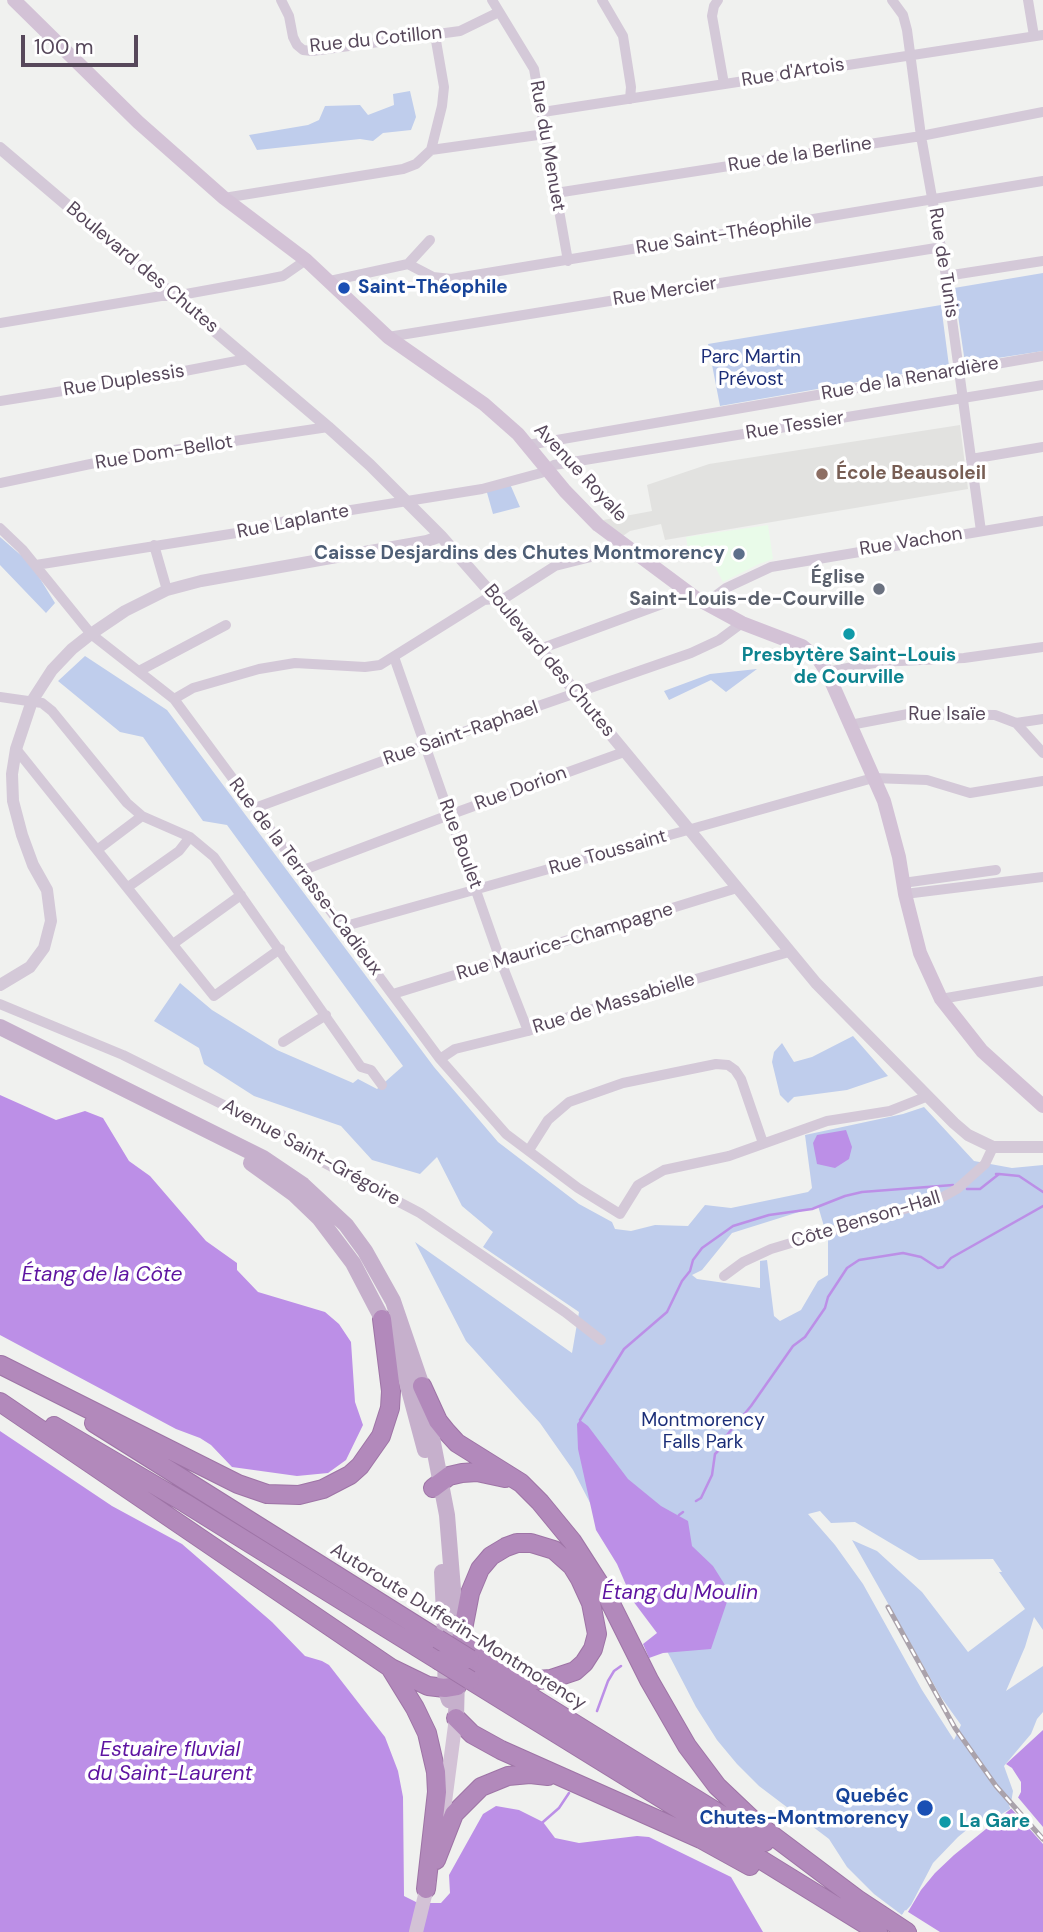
<!DOCTYPE html>
<html>
<head>
<meta charset="utf-8">
<style>
	body { margin:0 }
	#map { position:relative; width:1043px; height:1932px; overflow:hidden; background:#f0f1ef; font-family:"DM Sans",sans-serif }
	canvas { display:block }
	.scale { position:absolute; left:21px; top:35px; width:117px; height:32px; box-sizing:border-box; border:4px solid #57485b; border-top:0; padding-left:9px; font-size:21px; line-height:24px; white-space:nowrap; color:#57485b; -webkit-text-stroke:5px #fff; paint-order:stroke }
</style>
</head>
<body>
<div id="map">
<canvas width="1043" height="1932"></canvas>
<div class="scale">100 m</div>
</div>
<script>
const c = document.querySelector('canvas').getContext('2d');
c.lineJoin = 'round';
function fill(path, color) {
  c.fillStyle = color;
  c.fill(path, 'evenodd');
}
function toPath(rows) {
  const path = new Path2D();
  for (const r of rows) {
    path.moveTo(r[0], r[1]);
    for (let i = 2; i < r.length; i += 2) path.lineTo(r[i], r[i + 1]);
  }
  return path;
}
function stroke(path, color, width, dash) {
  c.strokeStyle = color;
  c.lineWidth = width;
  c.lineCap = dash ? 'butt' : 'round';
  c.setLineDash(dash || []);
  c.stroke(path);
}
function drawText(font, color, halo, rows, align = 'center') {
  c.font = font + ' "DM Sans",sans-serif';
  c.lineWidth = 7;
  c.setLineDash([]);
  c.textBaseline = 'middle';
  c.strokeStyle = halo;
  c.fillStyle = color;
  for (const [text, x, y, turn = 0] of rows) {
    c.save();
    c.translate(x, y);
    c.rotate((+turn || 0) * Math.PI / 180);
    c.textAlign = isNaN(turn) ? turn : align;
    if (halo) c.strokeText(text, 0, 0);
    c.fillText(text, 0, 0);
    c.restore();
  }
}
fill(toPath([
	[768,525,773,559,759,564,723,582,709,555,689,555,686,537]
]), '#e9fbe9');
fill(toPath([
	[960,425,968,489,665,540,661,524,630,531,620,538,598,521,652,511,647,485,709,464]
]), '#e2e2e0');
fill(toPath([
	[410,91,416,117,411,130,383,133,373,141,360,139,257,150,249,135,308,125,319,120,325,106,360,105,368,115,394,105,393,94],
	[1043,273,1043,351,965,363,954,288],
	[941,305,949,366,720,406,708,344],
	[510,484,520,507,493,514,486,489],
	[0,537,31,564,55,603,46,613,0,565],
	[85,656,167,710,434,1067,498,1142,579,1204,612,1222,615,1229,631,1231,655,1225,688,1226,705,1205,731,1208,808,1192,812,1188,805,1135,903,1114,924,1107,974,1161,1012,1168,1043,1165,1043,1630,1034,1617,1025,1647,1006,1691,1043,1666,1043,1712,1037,1719,1031,1734,1004,1766,1013,1791,1010,1809,988,1822,969,1828,958,1837,933,1863,911,1905,902,1915,874,1894,847,1867,829,1839,759,1786,737,1764,717,1740,696,1707,573,1470,540,1423,466,1341,415,1242,572,1353,579,1312,483,1247,493,1232,462,1206,437,1157,420,1174,372,1160,341,1126,254,1096,204,1064,199,1048,154,1021,180,983,212,1010,277,1050,353,1083,358,1079,377,1089,403,1066,227,825,203,821,143,737,120,732,58,681],
	[818,1206,828,1240,828,1275,818,1281,801,1310,780,1321,774,1316,767,1260,760,1261,760,1288,697,1279,692,1275,702,1270,732,1233],
	[820,1511,831,1523,855,1522,919,1560,993,1559,1002,1572,999,1572,1025,1609,968,1652,922,1592,877,1551,852,1540,941,1697,961,1725,954,1740,922,1690,863,1584,835,1545,808,1514],
	[757,669,726,692,711,680,669,700,664,691,710,674],
	[853,1036,888,1076,847,1090,794,1097,788,1103,780,1095,772,1062,774,1052,782,1043,794,1062,812,1057]
]), '#bfcdec');
fill(toPath([
	[0,1095,56,1120,85,1111,103,1118,129,1161,150,1176,206,1241,237,1263,237,1270,258,1292,325,1312,339,1324,351,1342,355,1402,363,1425,346,1460,328,1473,297,1476,232,1467,211,1445,200,1438,176,1429,0,1335],
	[846,1130,852,1147,849,1159,835,1168,817,1164,813,1143,817,1135],
	[580,1420,588,1426,628,1479,661,1506,688,1521,692,1546,713,1566,730,1593,711,1649,663,1653,649,1658,643,1644,657,1633,633,1601,617,1564,596,1530,578,1449,577,1424],
	[0,1431,112,1506,182,1544,272,1622,305,1656,322,1661,329,1665,385,1737,398,1771,403,1797,404,1896,418,1903,441,1903,450,1893,449,1875,483,1814,496,1806,519,1810,543,1822,555,1838,579,1843,637,1836,649,1837,731,1877,763,1932,0,1932],
	[1043,1730,1043,1932,896,1932,921,1890,935,1873,954,1855,1013,1807,1021,1792,1021,1782,1012,1768,1006,1764]
]), '#bc8fe7');
fill(toPath([
	[1016,1795,1043,1827,1043,1844,1009,1806],
	[905,1910,940,1932,892,1932]
]), '#f0f1ef');
stroke(toPath([
	[999,1174,1019,1176,1043,1192],
	[967,1189,980,1189,999,1174,996,1174],
	[580,1420,624,1349,667,1312,682,1281,690,1271,693,1260,702,1248,733,1226,769,1215,812,1209,845,1196,862,1192,953,1185],
	[696,1501,701,1498,712,1475,715,1454,721,1448,727,1435,751,1406,793,1346,805,1337,825,1308,828,1297,847,1268,859,1260,903,1253,921,1257,938,1268,943,1267,951,1258,1043,1206],
	[679,1515,683,1512],
	[597,1711,608,1681,614,1671,621,1666],
	[543,1822,559,1808,569,1793]
]), '#bc8fe7', 2.5);
const motorway = toPath([
	[1,1365,238,1484,267,1494,299,1495,323,1489,350,1475,360,1466,381,1436,390,1408,391,1391,382,1319],
	[422,1386,438,1421,446,1431,457,1443,521,1483,540,1502,572,1541,606,1594,649,1680,687,1746,717,1786,756,1823,857,1899],
	[0,1402,391,1668,428,1686,445,1688,457,1686],
	[94,1423,438,1639],
	[54,1426,185,1503,438,1660],
	[433,1488,449,1476,462,1473,477,1472,505,1478],
	[458,1655,470,1593,480,1569,491,1556,506,1547,517,1543,531,1543,554,1550,572,1566,580,1579,591,1603,597,1634,593,1649,584,1663,575,1671,551,1679,536,1680,517,1674,468,1646],
	[470,1659,765,1842],
	[391,1669,415,1708,427,1733,436,1772,437,1792,426,1889],
	[470,1680,878,1932],
	[456,1718,472,1734,501,1750,701,1839,750,1866],
	[436,1860,454,1814,481,1787,508,1776,530,1774,548,1776],
	[848,1893,907,1932]
]);
stroke(motorway, '#9e74a6', 20);
stroke(toPath([
	[281,0,289,16,293,37,297,45,303,50,312,51,460,31,499,12],
	[492,0,534,69,568,261],
	[602,0,623,36,631,87,630,99],
	[718,0,714,6,712,16,724,84],
	[892,0,903,15,907,30,921,136,946,276,981,531],
	[1028,0,1034,36],
	[543,112,1043,35],
	[431,150,442,106,444,87,435,35],
	[556,193,921,136,1043,112],
	[224,198,403,169,416,164,431,150,545,134],
	[408,264,430,240],
	[946,276,1043,261],
	[330,281,408,264,433,277,451,279,1043,181],
	[0,323,161,296,175,296,263,280,283,276,306,260],
	[388,337,942,247],
	[0,401,169,374,247,359],
	[528,445,1043,356],
	[971,459,1043,447],
	[0,483,114,459,328,427],
	[0,528,22,549,91,634,174,699,440,1059,506,1134,578,1188,620,1214,638,1185,664,1170,729,1156,827,1121,890,1111,928,1096],
	[154,545,167,590],
	[36,565,249,531,289,520,482,489,541,473,554,465,1043,385],
	[706,603,726,588,771,567,1043,521],
	[540,649,681,597,688,592],
	[394,657,501,962,528,1031],
	[139,671,226,625],
	[827,672,879,662,964,658,1043,647],
	[0,697,42,703,52,711,127,803,142,816,190,837,214,857,361,1067,371,1070,382,1085],
	[174,699,193,688,259,669,295,663,365,667,380,665,484,600,505,598,555,566,611,552,624,546],
	[1016,723,1043,753],
	[850,725,908,714,995,715,1016,723,1043,719],
	[16,749,214,996,280,949],
	[255,808,426,745,691,653,719,640,742,623],
	[97,850,142,816],
	[301,871,449,815,624,752],
	[903,883,996,870],
	[128,887,179,851,190,837],
	[905,894,1043,877],
	[342,927,873,778,927,780,970,793,1043,781],
	[173,944,241,895],
	[393,994,737,888],
	[941,999,1043,981],
	[0,1004,123,1055,278,1132,317,1159,420,1213,565,1312,601,1340],
	[283,1042,326,1015],
	[440,1059,455,1049,528,1031,589,1010,789,952],
	[529,1150,548,1120,569,1102,623,1083,716,1064,728,1065,735,1070,741,1079,763,1143],
	[724,1276,743,1262,771,1249,941,1198,957,1189,985,1164,993,1147]
]), '#d4c9d8', 10);
stroke(toPath([
	[0,148,328,427,370,465,441,536,540,649,816,983,954,1123,968,1135,993,1147,1043,1147],
	[0,985,30,967,44,948,51,921,47,890,33,865,22,835,13,801,12,774,16,749,32,701,52,670,72,649,91,634,125,611,167,590,201,581,427,541,441,536]
]), '#d4c9d8', 12);
stroke(toPath([
	[14,0,138,122,224,198,306,260,388,337,484,404,518,434,565,491,598,525,696,598,742,623,802,646,819,660,827,672,884,801,899,857,905,894,920,953,941,999,982,1051,1043,1106],
	[441,1832,456,1718],
	[416,1932,429,1879]
]), '#d3c2d6', 14);
stroke(toPath([
	[0,1027,263,1158,303,1185,346,1225,365,1251,393,1301,422,1386,447,1515,457,1639],
	[251,1163,294,1194,319,1218,353,1263,388,1330,405,1375,425,1450],
	[442,1572,446,1654,445,1688,449,1700],
	[456,1718,457,1675]
]), '#c6b0cc', 16);
stroke(motorway, '#b289bb', 18);
const rail = toPath([
	[888,1607,955,1728,996,1786,1043,1839]
]);
stroke(rail, '#aaa2ab', 5);
stroke(rail, '#fff', 2.5, [8]);
const motorwayBridge = toPath([
	[438,1639,470,1659],
	[438,1660,470,1680]
]);
stroke(motorwayBridge, '#9e74a6', 20, []);
stroke(motorwayBridge, '#b289bb', 18);
for (const [x, y, r, color] of [
	[344,288,7,"#1a4fb4"],
	[822,474,7,"#8d6e63"],
	[739,554,7,"#5c6f8a"],
	[879,589,7,"#6b7280"],
	[849,634,7,"#0f9aa8"],
	[925,1808,9,"#1a4fb4"],
	[945,1822,7,"#0f9aa8"]
]) {
  const dot = new Path2D();
  dot.arc(x, y, r, 0, 2 * Math.PI);
  c.fillStyle = color;
  c.fill(dot);
  stroke(dot, '#fff', 2.5);
}
drawText('19px', '#57485b', '#fff', [
	["Rue du Cotillon",376,40,-6],
	["Rue d'Artois",793,73,-9],
	["Rue du Menuet",547,146,80],
	["Rue de la Berline",800,155,-9],
	["Rue Saint-Théophile",724,235,-9],
	["Rue de Tunis",943,263,81],
	["Boulevard des Chutes",142,268,40],
	["Rue Mercier",665,292,-9],
	["Rue de la Renardière",910,379,-10],
	["Rue Duplessis",124,381,-9],
	["Rue Tessier",795,426,-9],
	["Rue Dom-Bellot",164,453,-9],
	["Avenue Royale",580,473,47],
	["Rue Laplante",293,522,-11],
	["Rue Vachon",911,542,-9],
	["Boulevard des Chutes",549,661,50],
	["Rue Isaïe",947,715],
	["Rue Saint-Raphael",461,734,-19],
	["Rue Dorion",521,789,-20],
	["Rue Boulet",460,844,70],
	["Rue Toussaint",608,853,-16],
	["Rue de la Terrasse-Cadieux",305,877,53],
	["Rue Maurice-Champagne",565,942,-17],
	["Rue de Massabielle",614,1004,-17],
	["Avenue Saint-Grégoire",311,1153,29],
	["Côte Benson-Hall",866,1220,-17],
	["Autoroute Dufferin-Montmorency",458,1627,32]
]);
drawText('bold 19px', '#164399', '#fff', [
	["Saint-Théophile",358,288],
	["Quebéc",909,1797,"right"],
	["Chutes-Montmorency",909,1819,"right"]
], 'left');
drawText('19px', '#1c2e78', '#fff', [
	["Parc Martin",751,358],
	["Prévost",751,380],
	["Montmorency",703,1421],
	["Falls Park",703,1443]
]);
drawText('bold 19px', '#785e54', '#fff', [
	["École Beausoleil",836,474]
], 'left');
drawText('bold 19px', '#4e5e75', '#fff', [
	["Caisse Desjardins des Chutes Montmorency",725,554]
], 'right');
drawText('bold 19px', '#5b616d', '#fff', [
	["Église",865,578],
	["Saint-Louis-de-Courville",865,600]
], 'right');
drawText('bold 19px', '#0d838f', '#fff', [
	["Presbytère Saint-Louis",849,656],
	["de Courville",849,678],
	["La Gare",959,1822,"left"]
]);
drawText('italic 21px', '#5e14a1', '#fff', [
	["Étang de la Côte",102,1275],
	["Étang du Moulin",680,1593],
	["Estuaire fluvial",170,1750],
	["du Saint-Laurent",170,1774]
]);
</script>
</body>
</html>
